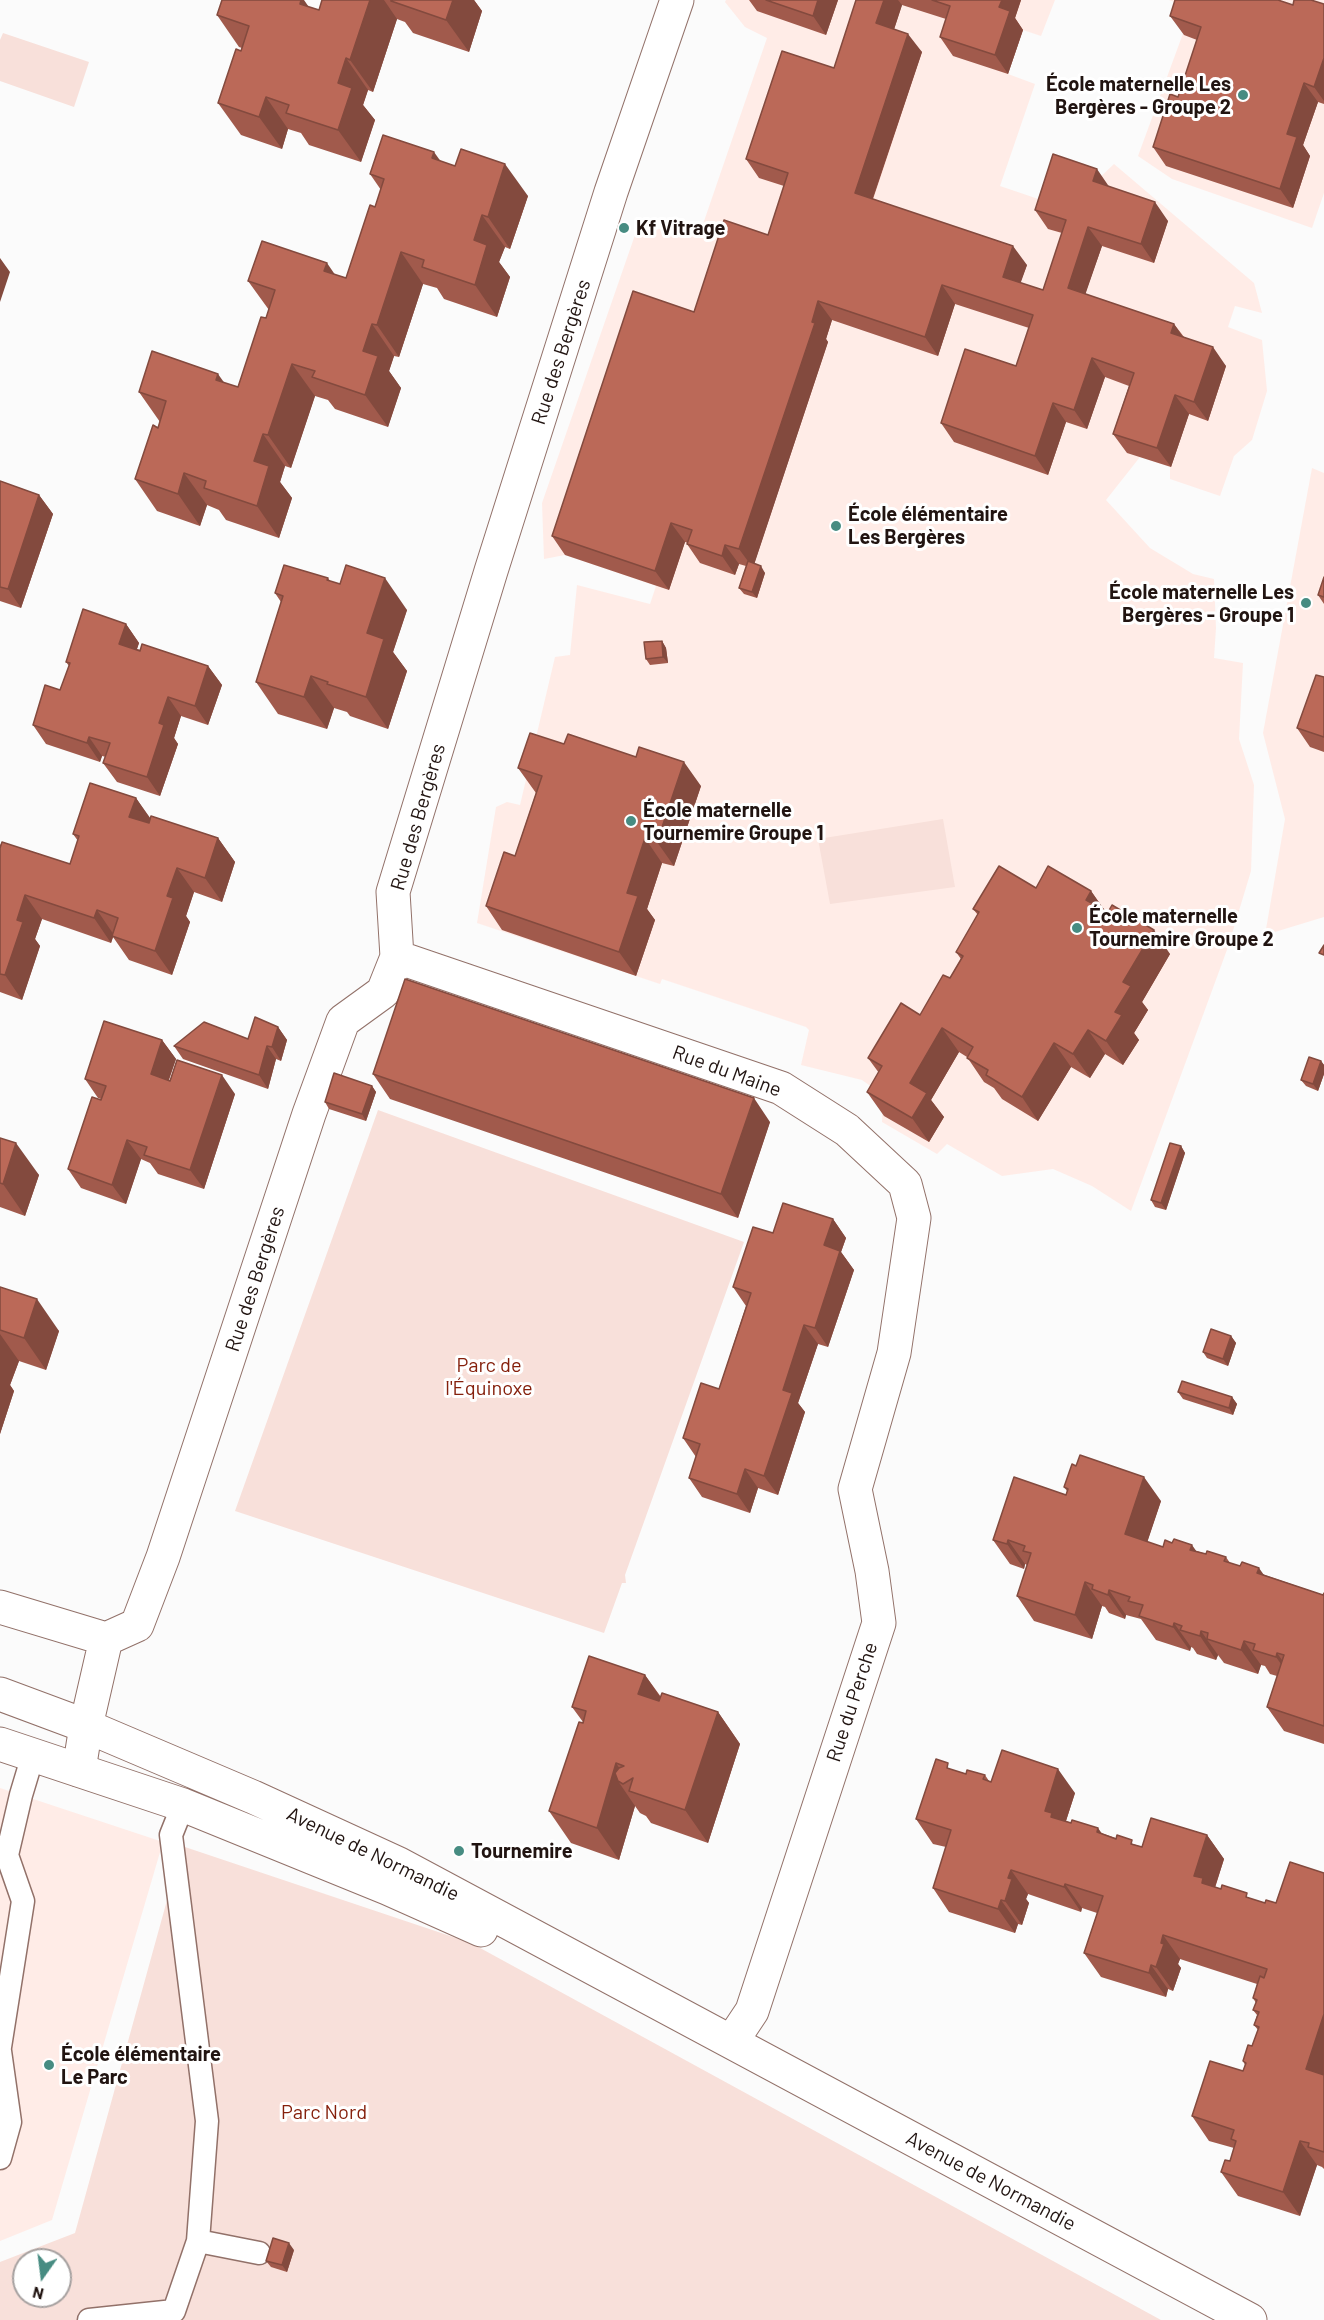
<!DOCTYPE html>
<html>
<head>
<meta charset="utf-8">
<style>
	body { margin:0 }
	#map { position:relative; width:1324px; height:2320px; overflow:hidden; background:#fbfbfb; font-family:Barlow,sans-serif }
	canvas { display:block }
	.north { position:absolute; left:12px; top:2248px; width:60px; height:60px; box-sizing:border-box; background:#fff; border:2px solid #a6a1a0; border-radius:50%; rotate:194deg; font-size:16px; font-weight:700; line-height:24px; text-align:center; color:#211411 }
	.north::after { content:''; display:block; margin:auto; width:21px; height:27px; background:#478c82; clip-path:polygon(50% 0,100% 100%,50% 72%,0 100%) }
</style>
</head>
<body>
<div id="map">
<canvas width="1324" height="2320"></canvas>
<div class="north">N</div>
</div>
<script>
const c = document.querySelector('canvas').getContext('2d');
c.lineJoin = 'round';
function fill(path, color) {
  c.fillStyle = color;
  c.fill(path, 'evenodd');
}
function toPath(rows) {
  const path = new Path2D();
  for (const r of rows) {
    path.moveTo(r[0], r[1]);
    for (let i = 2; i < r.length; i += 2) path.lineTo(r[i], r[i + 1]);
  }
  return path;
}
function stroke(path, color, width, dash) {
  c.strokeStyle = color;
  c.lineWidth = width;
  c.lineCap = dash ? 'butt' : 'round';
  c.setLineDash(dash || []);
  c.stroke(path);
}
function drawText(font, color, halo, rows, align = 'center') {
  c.font = font + ' Barlow,sans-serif';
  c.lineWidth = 6;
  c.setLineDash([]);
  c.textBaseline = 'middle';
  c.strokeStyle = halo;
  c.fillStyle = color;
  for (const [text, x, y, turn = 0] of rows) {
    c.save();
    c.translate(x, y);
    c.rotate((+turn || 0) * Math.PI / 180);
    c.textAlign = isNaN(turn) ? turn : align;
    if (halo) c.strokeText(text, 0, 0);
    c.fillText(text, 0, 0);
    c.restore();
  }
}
fill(toPath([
	[726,0,1055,0,1041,36,1023,30,1008,74,1035,84,1000,186,1056,205,1095,182,1114,164,1254,283,1262,313,1235,306,1228,327,1262,340,1267,391,1252,440,1234,456,1220,496,1170,479,1170,467,1140,457,1106,500,1150,548,1193,574,1214,579,1216,628,1214,658,1243,663,1239,739,1254,785,1251,871,1228,947,1131,1211,1092,1186,1053,1169,1002,1176,947,1144,937,1154,882,1122,883,1095,862,1080,801,1065,809,1030,806,1027,662,979,660,984,477,923,496,807,507,802,520,805,555,657,570,655,577,585,650,604,656,586,565,555,544,559,542,503,635,235,672,226,702,227,767,38,745,27,725,2],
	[1169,0,1324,0,1324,193,1312,228,1172,179,1138,156,1192,9],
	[1312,468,1324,473,1324,917,1265,935,1285,819,1263,733],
	[0,1788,163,1842,52,2220,0,2241]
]), '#ffece7');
fill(toPath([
	[3,33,89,62,74,107,0,81,0,40],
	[943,819,955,887,830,904,818,839],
	[378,1110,744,1242,625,1575,626,1583,622,1583,604,1633,235,1511],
	[182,1846,471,1943,1161,2320,0,2320,0,2262,75,2233],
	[24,2260,60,2260,60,2296,24,2296]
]), '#f8e0da');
const lane = toPath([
	[0,2047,23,1901,7,1855,21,1795,33,1755],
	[0,2051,10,2122,0,2158],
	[198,2241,259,2253],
	[174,2311,198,2241,207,2121,171,1835,183,1805],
	[89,2320,174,2311]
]);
const street = toPath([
	[397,957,781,1088,847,1130,905,1184,914,1218,894,1353,855,1489,872,1571,879,1623,752,2011,732,2041],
	[0,1607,106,1639],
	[79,1770,86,1726,106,1639,137,1625,163,1557,309,1114,343,1021,383,992,397,957,393,892,491,571,611,192,677,0]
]);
const secondary = toPath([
	[0,1694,86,1726,253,1797,399,1864,1250,2320],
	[0,1744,183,1805,387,1888,481,1930]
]);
stroke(lane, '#927169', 25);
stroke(street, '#927169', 35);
stroke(secondary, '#927169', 35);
stroke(lane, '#fff', 22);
stroke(street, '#fff', 33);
stroke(secondary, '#fff', 33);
fill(toPath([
	[322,0,474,0,482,11,469,52,413,33,405,22,397,19,373,92,368,90,363,105,375,120,361,162,309,145,301,133,288,129,282,149,241,135,218,103,242,48,239,47,217,15,308,7,319,10],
	[749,0,838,0,826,35,757,11],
	[856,0,1021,0,1015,18,1023,30,1008,74,953,56,940,37,946,19,902,5,894,29,922,52,873,199,1027,265,1020,283,1043,290,1062,233,1048,229,1035,210,1110,187,1168,221,1154,263,1102,246,1085,294,1174,324,1184,337,1226,366,1208,421,1189,414,1171,467,1127,453,1113,434,1129,386,1105,377,1087,429,1066,422,1048,475,954,442,941,423,1016,366,1029,328,955,304,938,356,832,320,826,339,828,342,754,564,765,573,757,598,744,594,739,588,746,566,739,564,735,575,700,563,687,544,688,543,685,542,669,590,565,555,552,536,694,312,768,235,784,186,759,178,746,159,834,68],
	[1324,4,1324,104,1318,102,1303,145,1310,156,1293,208,1166,166,1153,147,1178,97,1197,40,1184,35,1170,16,1293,5],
	[441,162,528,196,510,249,505,247,499,262,510,277,497,317,444,299,437,288,423,284,399,357,394,356,389,371,401,388,388,427,335,409,328,400,315,396,291,468,285,466,280,482,292,498,279,538,226,520,219,510,207,505,200,526,157,511,135,479,160,422,139,392,225,383,238,387,269,310,248,281,335,275,346,278,375,207,381,190,370,174],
	[0,481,39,495,53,514,21,608,0,601],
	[1324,577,1324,604,1318,595],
	[328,578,330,581,407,610,393,652,407,671,388,729,350,716,347,712,334,708,327,729,278,714,256,682,281,602,275,593],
	[126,624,139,643,137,649,208,666,222,685,208,725,181,716,174,738,178,744,160,796,117,782,103,763,106,757,102,756,100,762,46,744,33,725,60,690,69,666,66,662],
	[662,641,666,648,668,663,650,665,646,659],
	[1324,677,1324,752,1310,747,1297,728],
	[564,744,701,786,674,866,662,863,647,909,655,920,636,976,502,930,486,906,515,856,536,793,518,768],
	[136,798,150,819,218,838,235,862,222,902,194,892,186,916,190,922,172,975,129,960,113,937,111,943,42,919,35,939,40,946,22,1000,0,992,0,844,1,845,70,864,78,841,73,834],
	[1036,888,1091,891,1104,910,1170,954,1142,1002,1148,1010,1134,1033,1139,1040,1123,1065,1105,1054,1090,1078,1071,1067,1038,1121,1002,1099,994,1088,984,1082,967,1057,959,1052,931,1100,944,1117,929,1142,884,1116,867,1092,879,1073,868,1058,920,1015,950,978,961,959,956,952,978,915,973,909],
	[278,1027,287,1040,281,1061,276,1059,268,1089,183,1059,174,1046,248,1039],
	[162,1040,176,1059,169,1080,235,1094,204,1189,158,1174,150,1163,141,1159,126,1204,81,1188,68,1169,101,1099,98,1098,85,1079],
	[1321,1061,1324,1065,1324,1074,1318,1091,1306,1086,1301,1080],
	[373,1074,770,1122,738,1218,390,1099],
	[372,1086,376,1092,366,1121,329,1109,325,1102],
	[0,1138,39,1175,25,1216,0,1207],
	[1181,1146,1185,1153,1166,1210,1155,1207,1151,1200],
	[833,1219,846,1238,841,1252,854,1270,828,1347,818,1344,798,1403,805,1412,778,1495,758,1488,750,1513,702,1497,689,1478,696,1457,683,1438,719,1389,746,1306,733,1287],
	[0,1287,59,1331,46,1370,19,1361,10,1385,14,1391,0,1434],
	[1231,1336,1236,1343,1228,1366,1207,1358,1203,1352],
	[1178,1392,1232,1397,1237,1404,1233,1415,1183,1399],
	[1064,1487,1161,1501,1147,1542,1163,1547,1197,1551,1206,1554,1226,1557,1230,1563,1323,1595,1324,1593,1324,1744,1284,1731,1267,1707,1277,1676,1270,1674,1265,1666,1261,1665,1258,1674,1224,1663,1218,1655,1216,1660,1197,1654,1193,1648,1191,1647,1190,1651,1156,1640,1141,1619,1126,1615,1125,1619,1109,1613,1105,1607,1102,1606,1092,1639,1034,1621,1017,1596,1027,1565,1025,1564,1024,1569,1010,1564,993,1540,1066,1495,1067,1491],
	[645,1675,661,1697,718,1712,740,1744,708,1843,651,1823,646,1816,640,1813,635,1806,619,1860,571,1843,549,1811,583,1722,572,1707],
	[953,1770,966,1774,985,1775,989,1781,1075,1793,1066,1821,1142,1847,1207,1835,1224,1859,1215,1888,1265,1903,1276,1903,1324,1873,1324,2169,1322,2167,1317,2165,1300,2216,1238,2196,1221,2172,1230,2161,1234,2148,1209,2141,1192,2116,1243,2071,1245,2065,1243,2061,1252,2046,1258,2030,1254,2025,1257,2015,1253,2010,1256,2003,1253,1998,1257,1984,1180,1959,1178,1964,1181,1968,1173,1991,1168,1989,1166,1997,1101,1977,1084,1953,1097,1913,1082,1908,1081,1912,1028,1894,1026,1899,1029,1903,1022,1925,1018,1924,1015,1933,949,1912,933,1888,946,1847,933,1844,916,1819],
	[294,2250,287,2272,271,2267,266,2261]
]), '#a15a4c');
fill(toPath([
	[301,0,304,0,324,29,300,4],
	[370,0,384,0,397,19,373,92,350,60],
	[453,0,474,0,482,11,469,52,446,20],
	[818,0,838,0,826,35,813,16],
	[884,0,898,0,902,5,890,42,876,23],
	[1002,0,1021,0,1015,18,1023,30,1008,74,995,55,999,7],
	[908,34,922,52,868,212,855,193],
	[346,58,368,90,363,105,375,120,361,162,338,130,338,83],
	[1324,58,1324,101,1314,87],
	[1304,83,1318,102,1303,145,1310,156,1293,208,1280,189,1287,134],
	[266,97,288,129,282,149,259,117],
	[434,152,457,184,432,158],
	[505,164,528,196,510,249,488,217],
	[1097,169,1110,188,1093,181],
	[1155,202,1168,221,1154,263,1141,244],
	[482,215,505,247,499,262,510,277,497,317,475,285,474,240],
	[1088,227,1102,246,1081,307,1068,288],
	[1013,246,1027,265,1016,296,1003,277],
	[401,252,423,284,399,357,377,325],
	[0,258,10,272,0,302],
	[327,263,349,295,324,271],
	[942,285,955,304,938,356,925,337],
	[818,301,832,320,826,339,828,342,753,568,739,549],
	[372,324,394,356,389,371,401,388,388,427,365,395,363,351],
	[1174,324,1187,343,1171,333],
	[1213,347,1226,366,1208,421,1194,402],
	[1092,358,1105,377,1087,429,1074,410],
	[292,364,315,396,291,468,268,435],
	[218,374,241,406,216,380],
	[1175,395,1189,414,1171,467,1157,448],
	[1053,403,1066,422,1048,475,1035,456],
	[263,434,285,466,280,482,292,498,279,538,257,506,254,461],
	[184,473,207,505,200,526,178,494],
	[39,495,53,514,21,608,8,589],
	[671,523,685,542,669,590,655,571],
	[725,545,739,564,735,575,722,556],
	[761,566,765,573,757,598,752,592],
	[385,578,407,610,393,652,407,671,388,729,366,697,367,633],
	[126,624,139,643,132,663,119,644],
	[662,641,666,648,668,663,663,657],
	[208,666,222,685,208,725,195,706],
	[311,676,334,708,327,729,304,697],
	[168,697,181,716,174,738,178,744,160,796,147,777,159,723],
	[89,737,102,756,100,762,87,743],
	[684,762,701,786,674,866,657,842],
	[136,798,153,822,146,841,129,817],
	[218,838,235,862,222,902,205,878],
	[645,838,662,863,647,909,655,920,636,976,619,952,627,893],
	[177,868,194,892,186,916,190,922,172,975,155,951,167,896],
	[1091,891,1108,915,1086,900],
	[25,895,42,919,35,939,40,946,22,1000,5,975,17,920],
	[97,910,114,935,112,936,113,937,111,943,94,918],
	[1154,930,1170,954,1142,1002,1148,1010,1134,1033,1139,1040,1123,1065,1106,1041,1123,982],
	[278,1027,287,1040,281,1061,272,1047],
	[942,1028,959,1052,931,1100,944,1117,929,1142,912,1118,910,1083],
	[1088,1030,1105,1054,1090,1078,1073,1054],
	[162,1040,176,1059,164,1093,151,1074],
	[1054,1043,1071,1067,1038,1121,1022,1097],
	[267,1046,276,1059,268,1089,259,1075],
	[1321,1061,1324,1065,1324,1074,1318,1091,1313,1084],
	[222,1075,235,1094,204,1189,190,1170],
	[372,1086,376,1092,366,1121,362,1114],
	[754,1098,770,1122,738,1218,721,1194],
	[127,1140,141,1159,126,1204,112,1185],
	[16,1143,39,1175,25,1216,3,1184],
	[1181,1146,1185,1153,1166,1210,1161,1203],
	[833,1219,846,1238,841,1252,854,1270,828,1347,815,1328,824,1245],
	[37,1299,59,1331,46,1370,24,1338],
	[804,1325,818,1344,798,1403,805,1412,778,1495,764,1476,783,1390],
	[0,1334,19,1361,10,1385,14,1391,0,1434],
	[1231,1336,1236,1343,1228,1366,1223,1359],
	[1232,1397,1237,1404,1233,1415,1229,1408],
	[745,1469,758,1488,750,1513,737,1494],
	[1144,1477,1161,1501,1142,1558,1125,1534],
	[1008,1540,1025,1564,1024,1569,1007,1544],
	[1192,1545,1209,1569,1190,1550],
	[1259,1568,1276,1592,1257,1573],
	[1085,1582,1102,1606,1092,1639,1075,1615],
	[1109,1590,1126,1615,1125,1619,1108,1595],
	[1174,1623,1191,1647,1190,1651,1173,1627],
	[1201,1631,1218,1655,1216,1660,1200,1636],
	[1244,1641,1261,1665,1258,1674,1241,1650],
	[1277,1653,1294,1677,1293,1681,1276,1657],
	[645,1675,667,1707,638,1694],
	[718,1712,740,1744,708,1843,685,1810],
	[616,1763,628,1781,618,1781,635,1806,619,1860,597,1828],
	[1058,1769,1075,1793,1063,1830,1045,1811],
	[1098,1828,1115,1852,1097,1832],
	[1207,1835,1224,1859,1213,1893,1220,1903,1194,1876],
	[1011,1870,1028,1894,1026,1899,1029,1903,1022,1925,1005,1901,1008,1878],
	[1065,1884,1082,1908,1081,1912,1064,1887],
	[1001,1900,1018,1924,1015,1933,998,1909],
	[1163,1935,1180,1959,1178,1964,1181,1968,1173,1991,1156,1967,1161,1943],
	[1151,1965,1168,1989,1166,1997,1149,1973],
	[1324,2014,1324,2091,1306,2069],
	[1300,2141,1317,2165,1300,2216,1283,2192],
	[289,2243,294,2250,287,2272,282,2265]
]), '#834a3e');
const building = toPath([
	[222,0,301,0,300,4,319,10,322,0,370,0,350,60,346,58,338,83,352,88,338,130,286,113,289,105,266,97,259,117,218,103,236,49,241,51,249,26,217,15,222,0],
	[391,0,453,0,446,20,391,1,391,0],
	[766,0,818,0,813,16,766,0],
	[856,0,884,0,876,23,908,34,855,193,1013,246,1003,277,1043,290,1066,220,1035,210,1053,154,1097,169,1093,181,1155,202,1141,244,1088,227,1068,288,1174,324,1171,333,1213,347,1194,402,1175,395,1157,448,1113,434,1134,373,1092,358,1074,410,1053,403,1035,456,941,423,965,349,1016,366,1033,315,942,285,925,337,818,301,812,322,815,323,739,549,725,545,722,556,687,544,692,530,671,523,655,571,552,536,633,291,694,312,724,220,768,235,788,173,746,159,782,51,834,68,856,0],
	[932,0,1002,0,999,7,1010,11,995,55,940,37,950,6,932,0],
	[1175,0,1278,0,1293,5,1294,0,1311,0,1324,4,1324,58,1314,87,1304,83,1287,134,1297,137,1280,189,1153,147,1170,94,1178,97,1201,27,1170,16,1175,0],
	[383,135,434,152,432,158,455,166,461,149,505,164,488,217,482,215,474,240,487,245,475,285,422,267,424,260,401,252,377,325,372,324,363,351,378,356,365,395,312,377,315,371,292,364,268,435,263,434,254,461,269,466,257,506,204,488,206,481,184,473,178,494,135,479,153,425,158,428,166,401,139,392,152,351,218,374,216,380,238,387,261,317,266,318,275,290,248,281,262,241,327,263,324,271,346,278,370,205,375,207,384,179,370,174,383,135],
	[0,481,39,495,8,589,0,587,0,481],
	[748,561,761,566,752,592,739,588,748,561],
	[284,565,328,578,327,580,340,584,346,565,385,578,367,633,384,639,366,697,327,684,328,682,311,676,304,697,256,682,283,596,275,593,284,565],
	[1324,577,1324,597,1318,595,1324,577],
	[83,609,126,624,119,644,140,651,142,644,208,666,195,706,168,697,159,723,164,725,147,777,103,763,110,743,89,737,87,743,33,725,45,685,60,690,70,663,66,662,83,609],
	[662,641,663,657,646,659,644,642,662,641],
	[1316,675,1324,677,1324,737,1297,728,1316,675],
	[530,733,564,744,568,734,636,757,639,747,684,762,657,842,645,838,627,893,638,896,619,952,486,906,504,852,515,856,542,776,518,768,530,733],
	[90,783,136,798,129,817,149,823,151,816,218,838,205,878,177,868,167,896,173,898,155,951,112,936,118,918,97,910,94,918,25,895,17,920,23,922,5,975,0,974,0,848,2,842,70,864,79,836,73,834,90,783],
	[999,866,1036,888,1048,866,1091,891,1086,900,1108,912,1112,905,1154,930,1123,982,1131,986,1115,1012,1122,1015,1106,1041,1088,1030,1073,1054,1054,1043,1022,1097,986,1075,988,1070,967,1058,973,1047,942,1028,910,1083,927,1093,912,1118,867,1092,882,1066,868,1058,901,1003,920,1015,943,975,950,978,963,956,956,952,979,912,973,909,999,866],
	[1324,945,1324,955,1319,953,1324,945],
	[405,979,754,1098,721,1194,373,1074,405,979],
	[255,1017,278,1027,272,1047,267,1046,259,1075,174,1046,204,1022,248,1039,255,1017],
	[104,1021,162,1040,151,1074,170,1081,177,1060,222,1075,190,1170,144,1155,147,1147,127,1140,112,1185,68,1169,92,1097,101,1100,106,1086,85,1079,104,1021],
	[1309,1057,1321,1061,1313,1084,1301,1080,1309,1057],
	[334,1073,372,1086,362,1114,325,1102,334,1073],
	[0,1138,16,1143,3,1184,0,1183,0,1138],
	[1170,1143,1181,1146,1161,1203,1151,1200,1170,1143],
	[783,1203,833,1219,824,1245,840,1251,815,1328,804,1325,783,1390,792,1393,764,1476,745,1469,737,1494,689,1478,700,1444,683,1438,701,1383,719,1389,751,1293,733,1287,753,1227,773,1233,783,1203],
	[0,1287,37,1299,24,1338,0,1330,0,1287],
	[1211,1329,1231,1336,1223,1359,1203,1352,1211,1329],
	[1182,1381,1232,1397,1229,1408,1178,1392,1182,1381],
	[1080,1455,1144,1477,1125,1534,1163,1547,1165,1540,1172,1543,1174,1539,1192,1545,1190,1550,1206,1554,1207,1551,1226,1557,1224,1561,1240,1566,1242,1562,1259,1568,1257,1573,1323,1595,1324,1593,1324,1726,1267,1707,1284,1655,1277,1653,1276,1657,1253,1650,1255,1644,1244,1641,1241,1650,1207,1639,1208,1633,1201,1631,1200,1636,1180,1630,1182,1626,1174,1623,1173,1627,1139,1616,1143,1605,1128,1601,1130,1597,1109,1590,1108,1595,1092,1589,1093,1585,1085,1582,1075,1615,1017,1596,1031,1553,1023,1551,1025,1546,1008,1540,1007,1544,993,1540,1014,1477,1066,1495,1068,1489,1064,1487,1072,1464,1076,1466,1080,1455],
	[589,1656,645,1675,638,1694,659,1701,662,1693,718,1712,685,1810,629,1791,633,1778,623,1784,618,1781,615,1773,619,1768,624,1766,616,1763,597,1828,549,1811,579,1722,583,1723,586,1711,572,1707,589,1656],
	[1002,1750,1058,1769,1045,1811,1052,1813,1051,1817,1071,1823,1072,1820,1098,1828,1097,1832,1116,1839,1117,1835,1132,1840,1131,1844,1142,1847,1151,1818,1207,1835,1194,1876,1203,1878,1202,1883,1221,1889,1222,1885,1247,1893,1246,1897,1265,1903,1266,1900,1276,1903,1290,1862,1324,1873,1324,2014,1306,2069,1324,2075,1324,2152,1308,2147,1309,2143,1300,2141,1283,2192,1221,2172,1225,2160,1230,2161,1236,2141,1231,2139,1234,2130,1192,2116,1210,2061,1243,2071,1246,2063,1243,2061,1248,2045,1252,2046,1259,2027,1254,2025,1259,2012,1253,2010,1257,2000,1253,1998,1260,1976,1264,1978,1267,1969,1163,1935,1161,1943,1164,1944,1156,1967,1151,1965,1149,1973,1084,1953,1103,1896,1065,1884,1064,1887,1011,1870,1008,1878,1012,1879,1005,1901,1001,1900,998,1909,933,1888,951,1830,916,1819,936,1759,948,1763,947,1768,966,1774,967,1770,985,1775,983,1779,991,1782,1002,1750],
	[273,2238,289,2243,282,2265,266,2261,273,2238]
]);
fill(building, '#bb6958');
stroke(building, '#834a3e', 1.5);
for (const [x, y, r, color] of [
	[1243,95,6,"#478c82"],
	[624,228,6,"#478c82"],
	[836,526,6,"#478c82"],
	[1306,603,6,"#478c82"],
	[631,821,6,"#478c82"],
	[1077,928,6,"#478c82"],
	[459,1851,6,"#478c82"],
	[49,2065,6,"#478c82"]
]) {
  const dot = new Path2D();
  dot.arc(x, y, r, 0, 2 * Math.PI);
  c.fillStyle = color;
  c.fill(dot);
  stroke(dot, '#fff', 2);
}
drawText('bold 20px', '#211411', '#fff', [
	["École maternelle Les",1231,84,"right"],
	["Bergères - Groupe 2",1231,107,"right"],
	["Kf Vitrage",636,228],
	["École élémentaire",848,514],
	["Les Bergères",848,537],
	["École maternelle Les",1294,592,"right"],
	["Bergères - Groupe 1",1294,615,"right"],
	["École maternelle",643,810],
	["Tournemire Groupe 1",643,833],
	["École maternelle",1089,916],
	["Tournemire Groupe 2",1089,939],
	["Tournemire",471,1851],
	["École élémentaire",61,2054],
	["Le Parc",61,2077]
], 'left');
drawText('20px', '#211411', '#fff', [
	["Rue des Bergères",561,352,-72],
	["Rue des Bergères",418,817,-74],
	["Rue du Maine",727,1071,20],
	["Rue des Bergères",255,1279,-72],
	["Rue du Perche",852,1702,-72],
	["Avenue de Normandie",373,1854,26],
	["Avenue de Normandie",991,2181,28]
]);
drawText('20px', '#85200c', '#fff', [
	["Parc de",489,1365],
	["l'Équinoxe",489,1388],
	["Parc Nord",324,2112]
]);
</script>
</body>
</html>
